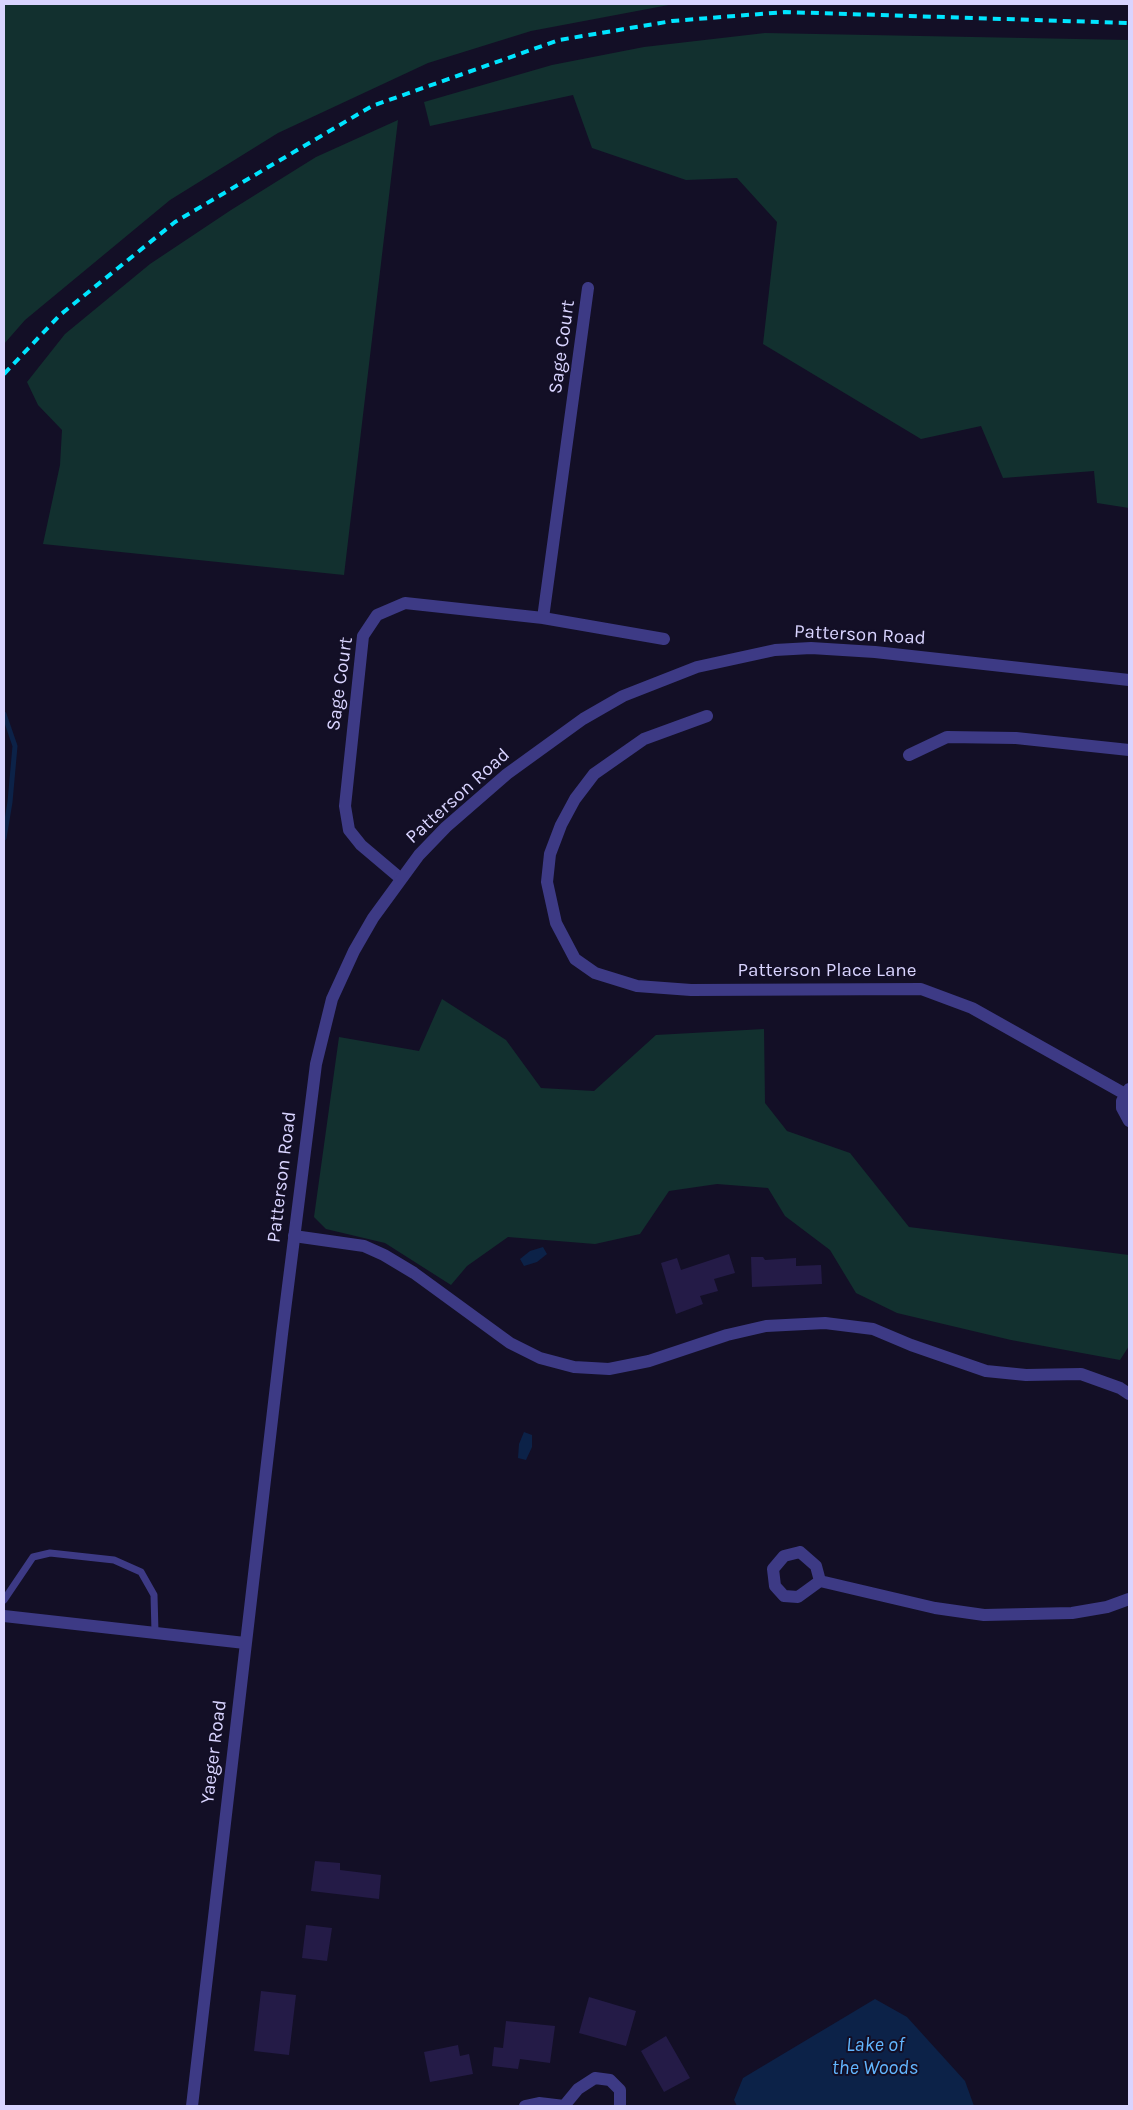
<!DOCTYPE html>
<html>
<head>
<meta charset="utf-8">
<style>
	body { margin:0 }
	#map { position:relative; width:1133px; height:2110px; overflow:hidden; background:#130f26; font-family:Karla,sans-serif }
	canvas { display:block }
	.frame { position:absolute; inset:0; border:5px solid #d9d4ff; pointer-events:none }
</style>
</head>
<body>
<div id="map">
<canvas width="1133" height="2110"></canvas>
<div class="frame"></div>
</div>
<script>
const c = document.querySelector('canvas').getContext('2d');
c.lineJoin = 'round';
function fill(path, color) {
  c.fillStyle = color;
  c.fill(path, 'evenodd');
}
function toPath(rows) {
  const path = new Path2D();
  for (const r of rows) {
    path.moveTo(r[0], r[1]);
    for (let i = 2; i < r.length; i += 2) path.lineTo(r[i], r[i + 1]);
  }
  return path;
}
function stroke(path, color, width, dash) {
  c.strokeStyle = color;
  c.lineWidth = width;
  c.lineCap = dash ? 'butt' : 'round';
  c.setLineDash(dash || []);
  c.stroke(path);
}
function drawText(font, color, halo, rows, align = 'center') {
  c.font = font + ' Karla,sans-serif';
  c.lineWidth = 4;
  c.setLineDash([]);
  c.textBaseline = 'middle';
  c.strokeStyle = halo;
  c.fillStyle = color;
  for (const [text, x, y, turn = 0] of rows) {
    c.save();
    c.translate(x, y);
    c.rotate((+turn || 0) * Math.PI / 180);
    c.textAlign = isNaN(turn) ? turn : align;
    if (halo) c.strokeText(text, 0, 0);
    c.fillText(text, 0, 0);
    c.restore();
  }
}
fill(toPath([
	[4,4,674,4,531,31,428,63,278,133,170,200,25,320,4,344],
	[765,33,1129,40,1129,508,1097,503,1094,471,1003,478,981,426,921,439,763,344,777,222,737,178,686,180,592,148,573,95,430,126,424,102,552,65,644,47],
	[398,120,344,575,43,544,60,465,62,430,38,405,27,382,65,334,150,264,231,210,316,157],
	[442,999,506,1040,541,1088,594,1091,656,1035,764,1029,765,1103,787,1131,850,1153,909,1227,1129,1255,1129,1346,1120,1360,1011,1340,897,1313,856,1293,830,1250,785,1216,768,1188,717,1184,669,1191,640,1234,595,1244,508,1237,467,1266,451,1285,385,1243,326,1229,314,1217,339,1037,419,1051]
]), '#12302f');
fill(toPath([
	[543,1247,547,1254,537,1262,524,1266,520,1259,530,1251],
	[524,1432,532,1435,532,1447,526,1460,518,1458,519,1444],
	[875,1999,907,2017,965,2081,974,2106,737,2106,734,2100,743,2078]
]), '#0c2248');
stroke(toPath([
	[4,714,15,746,10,802,4,838]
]), '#0c2248', 5);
fill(toPath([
	[729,1254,735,1273,714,1279,718,1291,700,1296,703,1304,676,1314,661,1263,677,1258,681,1270],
	[751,1257,763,1257,765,1260,796,1258,796,1266,821,1265,822,1284,752,1287],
	[315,1861,340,1863,340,1870,381,1875,379,1899,311,1891],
	[306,1925,332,1928,327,1961,302,1958],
	[261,1991,296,1995,289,2055,254,2051],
	[589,1997,636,2011,626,2046,579,2033],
	[506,2021,555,2026,550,2063,520,2059,518,2069,492,2066,494,2047,503,2048],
	[666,2036,690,2078,664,2092,641,2051],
	[458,2045,460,2056,469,2054,473,2074,430,2082,424,2052]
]), '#241b47');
stroke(toPath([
	[4,1600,33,1557,50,1553,114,1560,141,1572,154,1595,155,1632]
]), '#3d3a85', 7);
stroke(toPath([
	[543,618,588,288],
	[707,716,644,739,594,774,575,799,561,825,550,854,547,882,556,923,575,959,595,973,637,986,691,990,921,989,972,1008,1125,1094],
	[909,755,947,737,1016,738,1129,750],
	[400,878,361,845,349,830,345,806,363,636,377,615,405,603,543,618,664,639],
	[1129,1089,1122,1101,1122,1108,1129,1121],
	[294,1236,364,1246,384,1255,414,1273,510,1343,540,1358,574,1367,609,1369,649,1361,727,1335,766,1326,825,1323,873,1329,911,1345,986,1371,1026,1375,1081,1374,1120,1388,1129,1394],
	[800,1552,816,1566,820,1581,798,1597,784,1596,775,1586,773,1569,784,1556,800,1552],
	[820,1581,935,1608,984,1615,1072,1613,1107,1607,1129,1599],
	[525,2106,539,2103,564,2106],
	[564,2106,578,2089,595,2078,610,2080,620,2090,620,2106]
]), '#3d3a85', 12);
stroke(toPath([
	[4,1616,245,1643],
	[192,2106,282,1334,316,1064,332,999,354,951,373,918,419,855,446,827,507,774,583,719,623,696,697,667,775,650,811,648,875,652,1129,680]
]), '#3d3a85', 12);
stroke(toPath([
	[4,374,60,315,175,222,372,106,559,40,672,21,785,12,1129,23]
]), '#00e5ff', 4, [8, 6]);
drawText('19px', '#d9d4ff', '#130f26', [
	["Sage Court",562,347,-82],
	["Patterson Road",860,635,3],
	["Sage Court",340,684,-82],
	["Patterson Road",458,796,-42],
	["Patterson Place Lane",827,971],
	["Patterson Road",282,1177,-83],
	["Yaeger Road",214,1752,-83]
]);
drawText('italic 20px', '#62b6ff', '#130f26', [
	["Lake of",875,2045],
	["the Woods",875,2068]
]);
</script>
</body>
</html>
